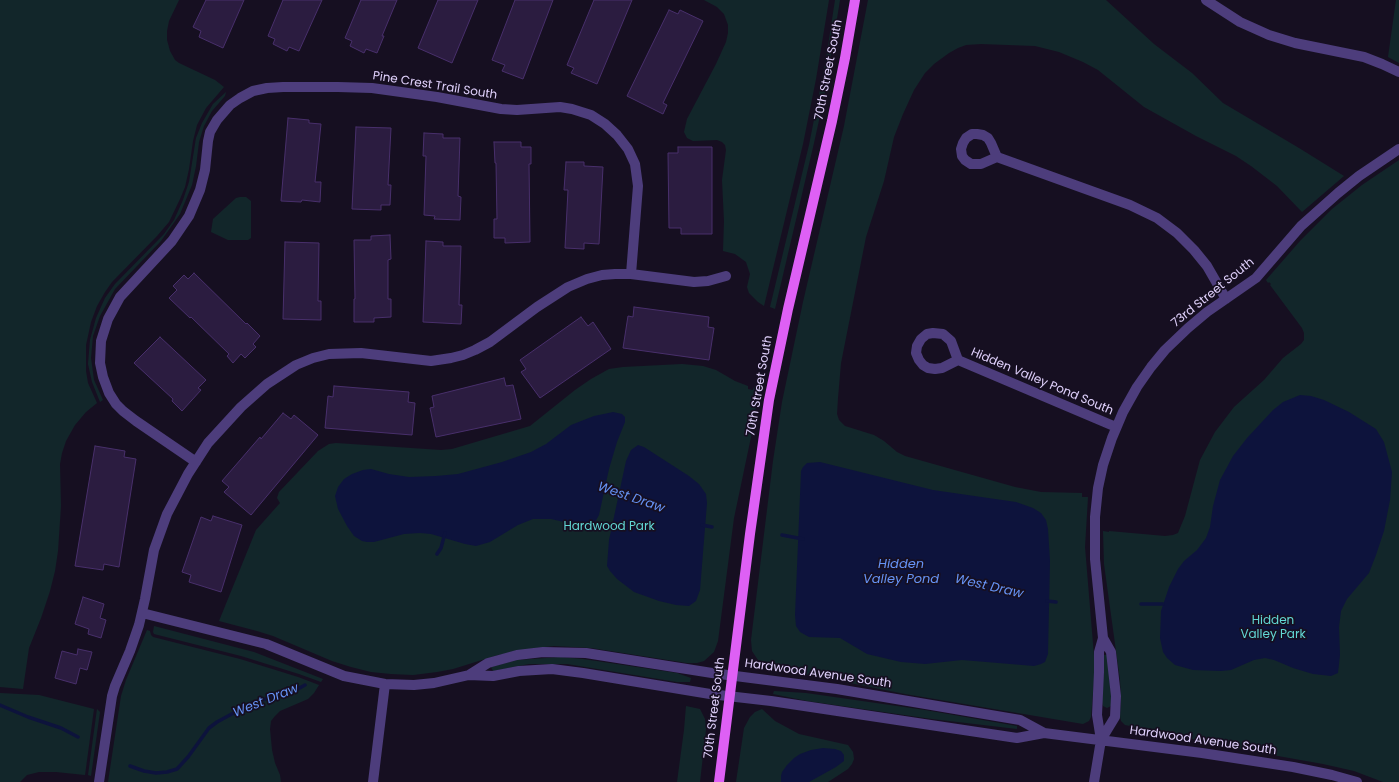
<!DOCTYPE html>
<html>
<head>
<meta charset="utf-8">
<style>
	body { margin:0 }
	canvas { display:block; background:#160f21 }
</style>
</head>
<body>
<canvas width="1399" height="782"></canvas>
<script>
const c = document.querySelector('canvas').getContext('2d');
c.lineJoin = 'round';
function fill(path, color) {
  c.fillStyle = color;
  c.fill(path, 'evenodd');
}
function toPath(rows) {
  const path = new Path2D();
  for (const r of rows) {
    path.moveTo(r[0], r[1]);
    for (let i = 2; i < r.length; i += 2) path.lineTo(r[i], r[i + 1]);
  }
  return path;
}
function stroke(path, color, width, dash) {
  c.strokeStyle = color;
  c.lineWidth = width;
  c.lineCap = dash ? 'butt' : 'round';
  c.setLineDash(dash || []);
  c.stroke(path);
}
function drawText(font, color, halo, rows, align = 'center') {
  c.font = font + ' Poppins,sans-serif';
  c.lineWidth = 3.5;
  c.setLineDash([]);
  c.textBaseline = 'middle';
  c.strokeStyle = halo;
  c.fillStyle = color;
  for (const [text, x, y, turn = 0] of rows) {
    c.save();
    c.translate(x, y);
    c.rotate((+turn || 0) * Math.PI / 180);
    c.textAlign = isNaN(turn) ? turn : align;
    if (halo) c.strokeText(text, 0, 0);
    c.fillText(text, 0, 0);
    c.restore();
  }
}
fill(toPath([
	[0,0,179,0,169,21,167,31,167,40,170,51,175,60,179,63,215,80,224,87,206,108,197,125,193,141,189,169,185,187,180,199,169,222,157,236,112,282,105,292,97,306,91,322,86,345,86,371,88,383,97,403,86,412,75,425,66,441,62,453,60,464,61,506,58,551,55,571,50,591,41,618,29,648,23,689,0,687],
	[704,0,829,0,816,79,803,144,764,306,758,302,749,293,747,287,750,274,746,262,735,254,723,251,724,221,722,180,726,150,725,145,722,142,717,140,693,141,687,138,684,132,687,119,716,64,726,42,728,33,728,25,724,14,717,7],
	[835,0,840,0,825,93,814,143,775,309,770,307,809,145,826,59],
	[868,0,1106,0,1154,44,1192,73,1223,103,1299,148,1344,176,1302,212,1277,186,1251,166,1236,156,1196,136,1144,107,1098,70,1083,62,1059,52,1035,46,981,44,966,45,958,48,949,53,934,64,925,73,914,90,903,114,894,137,884,181,866,237,841,363,838,398,837,414,839,420,845,426,874,435,884,441,897,452,905,456,1015,487,1041,492,1082,493,1082,497,1088,497,1085,547,1095,668,1091,717,1089,721,1083,724,905,694,815,676,773,669,760,663,752,651,751,640,773,461,782,402,803,302,844,126],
	[1396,0,1399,0,1399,63,1388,57],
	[226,92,225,96,212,111,204,126,199,142,196,166,192,185,180,214,161,241,115,289,100,316,93,336,91,358,94,380,103,400,100,402,92,382,88,364,90,340,96,318,105,298,115,284,164,234,174,220,183,200,189,182,196,138,202,123,213,104],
	[1399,160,1399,782,1383,782,1354,771,1323,764,1250,751,1125,725,1121,721,1120,716,1121,698,1120,680,1104,564,1103,531,1109,532,1109,531,1165,536,1173,535,1178,533,1185,516,1200,460,1215,432,1234,407,1264,380,1283,358,1301,344,1304,340,1304,333,1302,328,1270,285,1271,284,1269,282,1268,283,1266,280,1300,241,1332,209,1362,185],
	[240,197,246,197,251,201,251,238,248,240,228,240,211,232,213,219,236,198],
	[682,364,703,366,716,370,735,381,748,386,748,389,753,390,754,387,759,388,751,437,734,518,718,641,714,652,704,661,697,663,687,663,591,648,554,646,536,648,498,655,453,669,437,672,413,675,391,674,371,672,351,667,332,661,273,636,257,631,219,621,256,530,280,503,277,498,279,492,318,451,329,444,336,443,441,450,452,449,530,426,575,390,591,379,609,369,623,367],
	[154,626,254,652,323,679,321,682,299,674,241,656,154,634,153,632],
	[147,630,150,631,151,635,153,637,240,659,298,677,319,685,314,693,308,699,280,711,275,716,271,721,270,729,272,750,275,763,280,775,281,782,108,782,121,696,126,680],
	[1104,655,1107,655,1111,690,1111,706,1107,708,1103,706,1102,702],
	[560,657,583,659,677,673,691,678,690,682,677,682,567,664,529,664,493,671,491,667,517,660],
	[774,691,806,693,925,710,1017,726,1017,729,932,719,807,701,773,694],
	[0,693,39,695,94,709,85,775,56,772,39,772,27,775,20,782,0,782],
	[686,706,700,709,705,719,706,729,700,782,677,782,684,730],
	[97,709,100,712,91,776,88,775],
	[762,709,775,721,799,734,848,745,853,752,854,759,852,764,848,769,828,782,736,782,744,728,750,717,755,712]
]), '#12262a');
fill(toPath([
	[1300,395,1311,396,1324,400,1349,412,1376,429,1384,442,1392,472,1390,500,1384,531,1376,555,1369,573,1347,599,1341,611,1339,627,1340,655,1338,673,1331,676,1313,674,1293,668,1274,660,1265,658,1254,660,1231,670,1221,671,1193,670,1175,665,1167,658,1163,652,1160,638,1161,611,1169,587,1178,569,1184,561,1197,550,1206,538,1210,527,1213,506,1220,480,1233,456,1247,438,1273,410,1283,402],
	[613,412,622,414,625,417,625,422,617,442,609,469,599,515,594,524,589,526,582,526,551,519,533,519,518,525,490,542,476,546,465,544,431,534,420,533,404,534,374,542,367,542,362,541,354,536,347,526,338,509,335,496,338,487,344,479,352,474,363,470,371,469,389,474,409,477,436,476,458,474,502,462,531,452,546,444,571,425,594,416],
	[638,445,644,447,689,476,699,484,706,494,707,503,700,590,696,601,689,606,676,605,659,601,634,592,617,579,610,571,607,566,609,540,626,461,631,450],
	[820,462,933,490,1016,502,1033,508,1041,513,1046,520,1048,529,1050,561,1048,654,1045,662,1041,664,1034,666,962,660,925,664,901,662,867,654,840,638,809,637,800,632,796,626,795,615,801,471,803,467,807,463],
	[823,748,835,749,841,751,844,755,844,761,836,767,809,782,781,782,781,776,782,772,787,765,794,758,800,754,811,750]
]), '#0d133c');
stroke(toPath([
	[602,486,622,493],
	[702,525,712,527],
	[782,535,803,539],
	[437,554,441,548,445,533],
	[1047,601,1056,602],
	[1141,604,1163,604],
	[0,705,28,717,61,728,78,737],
	[130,766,144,771,156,773,167,772,177,769,188,757,209,728,217,722,252,703,296,690,305,685]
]), '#0d133c', 3.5);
const building = toPath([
	[206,0,244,0,223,48,199,37,201,31,193,27,206,0],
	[283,0,322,0,299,51,289,47,287,51,273,44,275,39,268,36,283,0],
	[361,0,397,0,382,36,384,36,377,53,366,49,364,53,350,46,352,41,345,38,361,0],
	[438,0,478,0,452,63,418,48,438,0],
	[515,0,553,0,523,79,502,71,505,65,492,60,515,0],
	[594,0,632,0,597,84,571,73,574,68,567,65,594,0],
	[669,10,678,14,680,10,703,21,663,103,667,105,663,114,627,96,669,10],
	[288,118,309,120,309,123,321,124,315,182,321,182,320,202,302,200,301,202,281,201,288,118],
	[356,127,391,128,388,185,391,185,390,205,381,205,381,210,352,209,356,127],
	[424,133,443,134,443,138,460,138,458,196,461,197,460,220,434,219,435,216,424,215,426,156,423,156,424,133],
	[494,142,521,142,521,147,531,147,531,164,529,164,530,242,505,243,505,238,494,238,494,219,497,219,496,163,495,163,494,142],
	[678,147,712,147,712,234,681,234,681,228,669,228,668,153,678,153,678,147],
	[566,162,584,162,584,166,603,167,599,244,584,243,584,249,565,248,568,190,564,190,566,162],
	[390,235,391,259,388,260,388,299,391,299,391,317,374,318,374,322,354,322,354,299,355,299,354,240,371,240,371,236,390,235],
	[426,241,443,242,443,246,461,246,459,305,462,305,461,324,423,322,426,241],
	[285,242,319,243,318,301,321,301,321,320,283,319,285,242],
	[194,273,246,324,247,323,260,336,253,344,256,347,245,358,241,354,233,363,227,356,229,354,191,317,190,318,169,298,177,290,173,286,184,275,188,279,194,273],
	[634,307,709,317,708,327,714,328,709,360,623,348,628,316,633,317,634,307],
	[581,317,588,326,593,322,611,349,540,398,521,372,526,369,520,360,581,317],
	[160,337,206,380,198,388,201,390,182,411,172,401,173,399,134,363,160,337],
	[504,378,506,386,513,385,521,419,436,437,430,408,434,407,432,396,504,378],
	[334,386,409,392,408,402,415,403,412,435,325,428,328,396,333,397,334,386],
	[283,413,291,419,294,415,318,435,251,515,224,492,229,487,222,481,260,437,261,439,283,413],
	[95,446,125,451,124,457,136,459,119,567,104,564,103,570,75,566,95,446],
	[213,516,242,525,221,592,189,582,191,575,182,572,201,517,211,521,213,516],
	[83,597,104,604,100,618,106,620,101,638,88,634,89,629,75,624,83,597],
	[78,649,92,652,87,670,80,668,76,684,55,678,62,651,77,655,78,649]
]);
fill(building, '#2b1c40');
stroke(building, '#482f6b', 1);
stroke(toPath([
	[1206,0,1240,22,1269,35,1295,43,1364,57,1382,64,1399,72],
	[997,157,981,164,971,164,965,160,962,156,961,149,963,143,966,138,972,134,977,134,983,135,988,138,991,143,997,157,1130,205,1157,218,1177,233,1194,250,1207,266,1226,299],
	[958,360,942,368,935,369,928,368,923,365,919,360,916,353,917,346,921,339,927,334,933,333,943,334,951,341,958,360,1116,427],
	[196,462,136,421,123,411,116,404,109,393,103,377,100,363,101,341,108,319,120,297,172,241,189,216,200,190,205,170,208,141,210,132,217,120,230,105,240,98,253,91,267,88,283,87,338,87,372,88,437,97,501,109,517,110,560,107,572,109,591,115,605,124,617,135,628,149,635,164,638,186,631,274],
	[142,613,266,644,344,676,385,684,414,685,434,683,469,675,493,676,519,671,552,669,583,673,710,694,771,701,1017,738,1044,733,1202,753,1293,767,1332,775,1357,782],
	[469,675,488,663,517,655,543,652,586,653,712,673,837,689,1020,720,1044,733],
	[1101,740,1115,717,1116,696,1111,652,1103,638,1095,559,1095,517,1098,488,1103,465,1112,438,1123,412,1137,387,1151,367,1165,350,1188,328,1207,312,1256,278,1301,226,1338,193,1359,176,1399,149],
	[99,782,112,696,115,686,130,651,139,625,145,599,154,550,167,514,188,474,208,443,241,407,267,384,296,365,313,358,329,354,361,353,431,361,451,358,463,355,475,350,490,342,537,307,568,287,587,279,602,275,615,274,631,274,694,282,708,281,726,276],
	[373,782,385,684],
	[1094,782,1101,740,1097,715,1099,672,1099,652,1103,638]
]), '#4d3d7c', 10);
stroke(toPath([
	[719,782,750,534,769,400,788,309,832,121,845,58,855,0]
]), '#de60f5', 10);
drawText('12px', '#e0d1fc', '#160f21', [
	["70th Street South",829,70,-79],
	["Pine Crest Trail South",435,86,9],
	["73rd Street South",1213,293,-39],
	["Hidden Valley Pond South",1042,382,23],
	["70th Street South",760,386,-80],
	["Hardwood Avenue South",818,674,8],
	["70th Street South",715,708,-83],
	["Hardwood Avenue South",1203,741,8]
]);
drawText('12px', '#62d7d4', '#160f21', [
	["Hardwood Park",609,527],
	["Hidden",1273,621],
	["Valley Park",1273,635]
]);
drawText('italic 13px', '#6693f5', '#160f21', [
	["West Draw",631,498,19],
	["Hidden",901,565],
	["Valley Pond",901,580],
	["West Draw",989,587,13],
	["West Draw",266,701,-22]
]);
</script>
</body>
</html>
